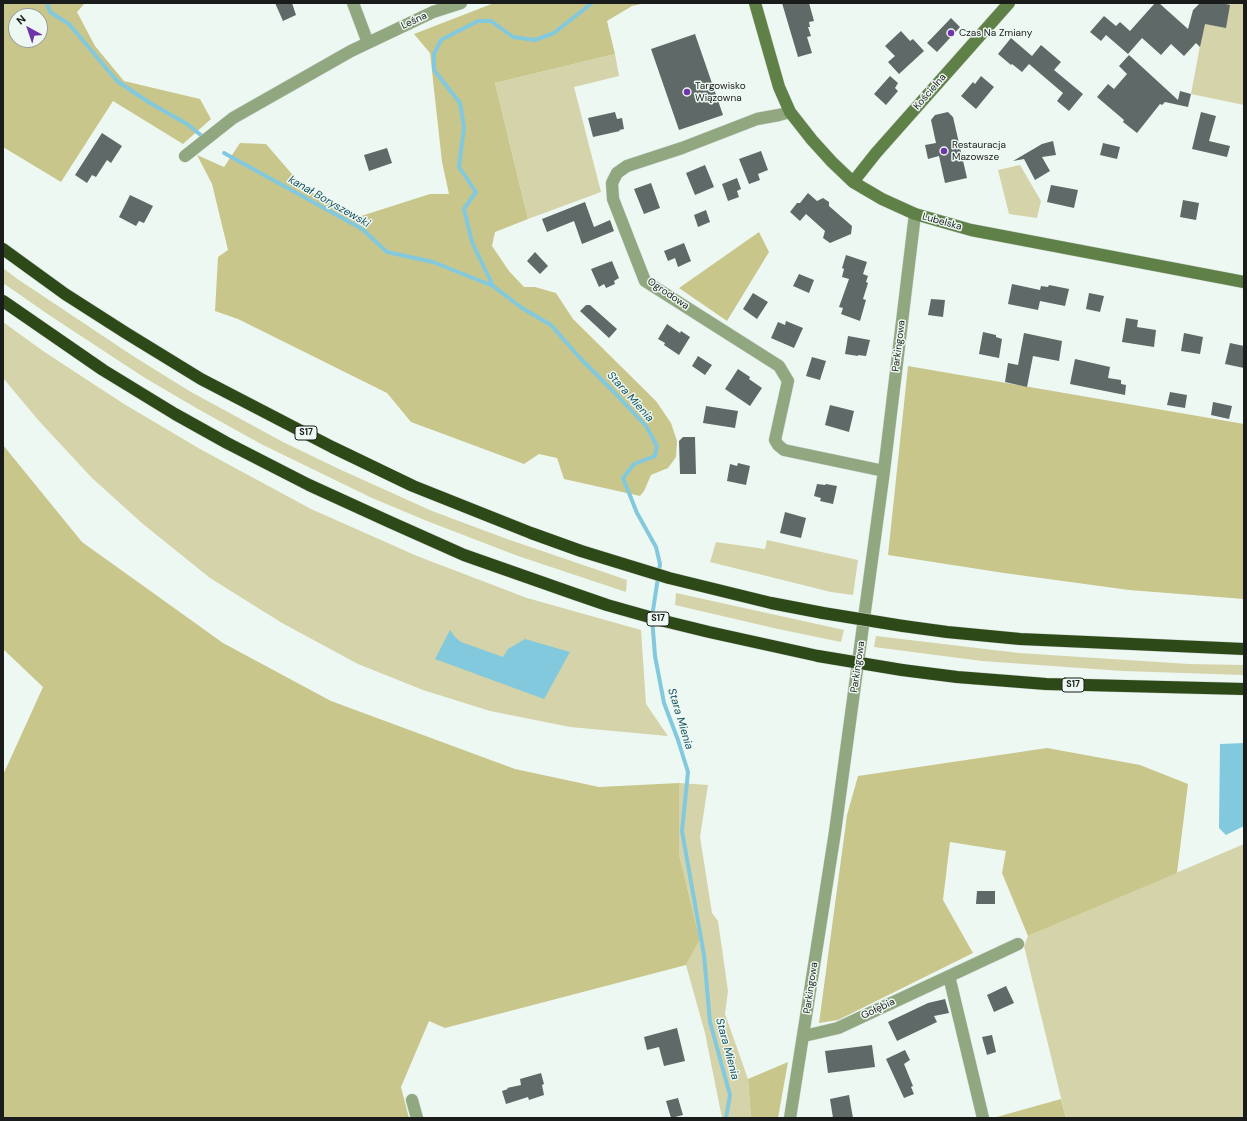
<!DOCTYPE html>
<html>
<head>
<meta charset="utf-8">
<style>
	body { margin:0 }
	#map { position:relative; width:1247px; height:1121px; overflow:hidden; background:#eef8f2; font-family:"DM Sans",sans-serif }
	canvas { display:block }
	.frame { position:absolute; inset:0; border:4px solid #191c1a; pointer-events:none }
	.north { position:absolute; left:8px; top:8px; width:40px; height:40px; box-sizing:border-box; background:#eef8f2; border:1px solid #99a09c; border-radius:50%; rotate:320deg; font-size:11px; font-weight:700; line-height:16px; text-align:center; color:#191c1a }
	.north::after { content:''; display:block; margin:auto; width:14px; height:18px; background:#6f34a9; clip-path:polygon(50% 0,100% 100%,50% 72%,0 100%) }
</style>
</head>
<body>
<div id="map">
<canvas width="1247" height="1121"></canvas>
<div class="frame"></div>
<div class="north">N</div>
</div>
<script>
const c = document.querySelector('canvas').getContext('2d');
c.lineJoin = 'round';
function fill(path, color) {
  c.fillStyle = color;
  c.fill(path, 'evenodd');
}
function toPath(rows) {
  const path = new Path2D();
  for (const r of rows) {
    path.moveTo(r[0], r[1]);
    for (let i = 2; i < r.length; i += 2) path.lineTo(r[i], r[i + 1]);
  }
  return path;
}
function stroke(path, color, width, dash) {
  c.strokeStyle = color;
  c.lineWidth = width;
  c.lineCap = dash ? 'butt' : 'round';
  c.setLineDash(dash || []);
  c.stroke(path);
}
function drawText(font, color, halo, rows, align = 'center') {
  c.font = font + ' "DM Sans",sans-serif';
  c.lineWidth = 3;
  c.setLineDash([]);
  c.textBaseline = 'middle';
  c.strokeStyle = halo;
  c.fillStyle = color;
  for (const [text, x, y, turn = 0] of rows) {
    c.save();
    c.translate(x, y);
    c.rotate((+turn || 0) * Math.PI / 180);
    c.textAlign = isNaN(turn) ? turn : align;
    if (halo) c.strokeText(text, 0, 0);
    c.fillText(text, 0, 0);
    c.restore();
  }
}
fill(toPath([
	[1208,3,1236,3,1244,4,1244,105,1191,94],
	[615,54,619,76,574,87,601,192,528,219,495,83],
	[1020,165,1041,201,1037,218,1009,214,998,170],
	[3,268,16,278,133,356,191,392,283,442,339,469,432,511,507,539,627,580,626,592,518,556,427,521,372,498,261,444,198,409,145,378,49,315,3,283],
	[3,322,43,351,124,404,200,449,311,509,417,556,527,598,641,630,646,704,668,736,570,727,490,711,423,690,358,664,282,623,210,578,143,524,92,478,39,421,3,378],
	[767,540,858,560,853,595,831,592,710,562,716,542,765,549],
	[676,593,844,630,841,642,778,629,675,605],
	[876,636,1019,653,1189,664,1244,665,1244,675,1123,671,982,661,874,647],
	[679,783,708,785,700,837,712,913,718,921,728,991,725,1014,748,1079,751,1118,722,1118,705,1033,686,965,700,940,679,854],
	[1244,844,1244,1118,1066,1118,1024,946,1028,936]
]), '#d5d3a9');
fill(toPath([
	[3,3,85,3,77,12,95,46,124,81,200,99,211,119,183,144,113,101,61,182,3,147],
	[16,16,40,16,40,40,16,40],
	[494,3,646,3,632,6,607,21,615,54,495,83,528,219,495,232,492,246,509,271,524,287,535,287,556,293,573,319,656,401,671,423,677,441,676,457,668,468,651,475,644,491,640,496,564,479,557,458,539,454,524,464,411,422,387,393,238,319,215,311,218,257,228,250,212,184,197,155,224,167,240,143,266,144,304,188,358,217,430,194,449,194,442,162,430,53,414,34],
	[759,232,769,252,727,321,679,288],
	[908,366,1244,424,1244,599,1129,590,1004,573,888,555],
	[3,445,82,542,223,643,331,701,515,769,599,787,679,783,679,854,700,940,686,965,445,1028,429,1021,401,1087,409,1118,3,1118,3,775,43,687,3,649],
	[1047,748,1140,765,1188,784,1177,873,1028,936,1002,873,1006,851,950,842,943,900,973,953,838,1020,819,1023,847,815,858,776],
	[788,1062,778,1118,751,1118,748,1079],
	[1061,1099,1066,1118,992,1118,993,1118]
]), '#c9c68c');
fill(toPath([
	[450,630,455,637,461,642,503,657,508,649,525,639,570,652,544,699,435,659],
	[1244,743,1244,826,1226,835,1219,828,1220,744]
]), '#83c9dd');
stroke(toPath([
	[47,3,50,12,69,24,117,81,150,103,187,124,202,136],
	[592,3,554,33,535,40,513,37,491,21,478,21,441,40,434,54,434,70,460,103,464,127,459,167,476,192,464,209,472,242,493,286,522,308,551,325,580,358,613,391,646,426,657,446,655,456,634,464,623,478,637,513,656,547,660,564,652,617,655,656,664,703,678,740,688,772,682,831,704,955,710,1022,730,1095,726,1118],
	[224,153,362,229,387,252,433,262,493,286]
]), '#83c9dd', 4);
fill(toPath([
	[275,3,292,3,296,15,283,21],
	[782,3,809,3,814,21,809,22,810,27,808,27,811,36,807,37,812,53,798,57],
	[1155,3,1159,3,1188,29,1193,10,1200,3,1221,3,1230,5,1226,28,1205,24,1200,47,1196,43,1184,56,1171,44,1161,55,1142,38,1128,54,1106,35,1101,41,1090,32,1104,16,1116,26,1120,22,1130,31],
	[951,18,960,27,937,52,927,43],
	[901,31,910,41,913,39,924,51,899,74,888,62,895,56,885,46],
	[695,34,723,115,679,130,651,49],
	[1011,38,1032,56,1041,45,1061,62,1054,70,1083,94,1069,111,1057,101,1063,93,1029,64,1022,72,1012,64,1011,65,998,54],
	[1129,55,1178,100,1180,91,1191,94,1188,107,1165,102,1162,105,1160,104,1137,133,1123,122,1124,120,1097,97,1108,84,1114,89,1127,74,1119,66],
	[890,76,898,83,895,88,898,91,886,105,874,94],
	[981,76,994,87,976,109,961,96,973,82,975,84],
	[615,112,617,119,622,118,624,129,619,130,620,131,593,137,588,118],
	[948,112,953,117,967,178,945,183,939,156,928,159,925,145,936,143,931,120,935,115],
	[1201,112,1216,116,1209,141,1230,146,1227,157,1192,149],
	[102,133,122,146,111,163,107,160,96,177,92,175,87,183,75,175],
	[1053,141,1056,155,1042,157,1050,171,1035,180,1024,159,1013,161,1042,144],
	[1103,143,1120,147,1117,159,1100,155],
	[387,148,392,163,369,171,364,155],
	[761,151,768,170,758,174,760,180,749,184,739,159],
	[705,165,714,187,695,195,686,173],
	[737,178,741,189,737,191,739,197,728,201,722,184],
	[651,183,660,208,644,214,634,189],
	[1051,185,1078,190,1074,208,1047,202],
	[808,193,817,201,823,198,829,202,829,206,852,226,851,234,830,243,823,238,825,231,806,214,800,221,790,212,797,203,800,203],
	[130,195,153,206,144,223,139,221,136,226,119,217],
	[1183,200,1199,203,1196,220,1180,217],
	[585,202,594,227,610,220,614,231,582,244,574,221,547,232,542,219],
	[706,210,710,222,698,227,694,215],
	[684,243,691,261,678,267,675,258,668,261,664,251],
	[535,252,548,266,540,274,527,261],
	[846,255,867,262,863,274,868,276,866,282,868,283,863,299,866,300,860,321,841,314,843,308,839,307,849,279,842,277,844,269,842,268],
	[612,261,619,278,614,281,615,284,606,288,604,284,599,287,591,269],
	[799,274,814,280,809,293,793,286],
	[1012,284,1040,290,1041,286,1048,287,1049,285,1069,289,1065,306,1040,301,1038,310,1008,304],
	[753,293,768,302,757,319,743,309],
	[1089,293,1104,296,1100,312,1086,309],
	[931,299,945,300,943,317,928,315],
	[586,305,590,305,617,329,609,338,580,311],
	[1126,318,1138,320,1137,327,1156,330,1154,347,1122,342],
	[786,321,803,328,794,348,771,338,778,322,785,325],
	[667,324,680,333,681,331,690,337,679,355,664,345,665,343,658,339],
	[983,332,996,335,996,337,1002,339,999,358,979,354],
	[1024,333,1062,341,1059,361,1033,356,1027,387,1005,382,1008,363,1018,365],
	[1184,333,1203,337,1200,354,1181,351],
	[848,336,870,340,866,356,858,355,858,356,845,354],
	[1230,343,1244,346,1244,368,1225,364],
	[698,356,712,365,705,375,692,366],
	[812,357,826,361,820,380,806,376],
	[1075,359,1110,367,1108,378,1121,380,1121,384,1126,385,1125,395,1070,384],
	[738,369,750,377,749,379,762,388,750,406,725,389],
	[1170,392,1187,395,1185,408,1167,405],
	[1213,402,1232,406,1229,419,1211,415],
	[830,405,854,411,849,432,825,425],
	[706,406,738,411,735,428,703,423],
	[683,437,695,437,696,474,680,474,679,441],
	[738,463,750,466,746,485,727,481,730,464,737,466],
	[817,484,825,485,826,484,837,486,833,504,820,501,821,498,814,496],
	[785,512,806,518,801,538,780,533],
	[977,891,995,891,995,904,976,904],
	[1006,986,1014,1003,994,1012,987,995],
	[945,999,949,1013,934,1016,937,1022,897,1041,888,1022,928,1003],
	[677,1028,685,1061,664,1066,659,1047,647,1050,644,1037],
	[992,1035,996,1052,987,1055,982,1037],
	[872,1045,875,1067,828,1073,825,1051],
	[905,1050,910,1060,904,1064,913,1086,911,1087,914,1094,904,1098,886,1059],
	[541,1073,544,1084,542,1085,544,1095,529,1100,528,1097,506,1104,502,1091,508,1089,507,1088,521,1085,520,1079],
	[849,1095,853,1118,833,1118,830,1099],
	[678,1098,683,1115,671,1118,666,1101]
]), '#5e6968');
const street = toPath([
	[353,3,368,43],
	[790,112,779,115,757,119,682,148,627,166,617,173,612,183,613,199,645,281,779,366,788,381,775,440,778,445,784,450,884,471],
	[185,156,233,118,351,51,433,12,461,3],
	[949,976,983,1118],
	[804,1036,838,1028,1018,944],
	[412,1100,417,1118],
	[790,1118,835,832,884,471,915,214]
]);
const secondary = toPath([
	[755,3,779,87,790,112,812,140,832,162,853,182,882,199,915,214,971,230,1244,282],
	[853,182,876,153,1009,3]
]);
const highway = toPath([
	[3,249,65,294,126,333,201,379,332,447,413,486,531,533,581,551,669,578,771,603,823,613],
	[3,301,103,370,175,414,227,443,309,485,390,522,464,555,575,594,607,605,660,620,709,632,818,656],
	[903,626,947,632,1020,639,1244,649],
	[902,670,957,677,1046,684,1244,689]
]);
stroke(street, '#ccd5cf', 13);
stroke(secondary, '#ccd5cf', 13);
stroke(highway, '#ccd5cf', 13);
stroke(street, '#90a780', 12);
stroke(secondary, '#5f8147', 12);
stroke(highway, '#2e4918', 12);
const highwayBridge = toPath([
	[823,613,903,626],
	[818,656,902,670]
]);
stroke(highwayBridge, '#ccd5cf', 13, []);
stroke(highwayBridge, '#2e4918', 12);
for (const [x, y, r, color] of [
	[951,33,4,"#6f34a9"],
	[687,92,4,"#6f34a9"],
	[944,151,4,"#6f34a9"]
]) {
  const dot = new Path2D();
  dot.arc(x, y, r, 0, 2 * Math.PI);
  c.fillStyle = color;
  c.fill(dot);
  stroke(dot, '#eef8f2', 1.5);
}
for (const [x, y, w] of [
	[306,433,22],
	[658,619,22],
	[1073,685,22]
]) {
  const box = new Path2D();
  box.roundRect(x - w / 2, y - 7, w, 14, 3);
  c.fillStyle = '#eef8f2';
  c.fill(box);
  stroke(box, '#191c1a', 1);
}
drawText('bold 9px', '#191c1a', null, [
	["S17",306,433],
	["S17",658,619],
	["S17",1073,685]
]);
drawText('10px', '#191c1a', '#eef8f2', [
	["Leśna",414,21,-25],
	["Kościelna",930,92,-49],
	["Lubelska",942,222,16],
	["Ogrodowa",668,294,34],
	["Parkingowa",899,346,-83],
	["Parkingowa",858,667,-82],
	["Parkingowa",811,988,-82],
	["Gołębia",878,1009,-25]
]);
drawText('10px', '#191c1a', '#eef8f2', [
	["Czas Na Zmiany",959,33],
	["Targowisko",695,86],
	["Wiązowna",695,98],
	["Restauracja",952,145],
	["Mazowsze",952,157]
], 'left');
drawText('italic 11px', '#155160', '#eef8f2', [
	["kanał Boryszewski",329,202,30],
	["Stara Mienia",630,397,48],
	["Stara Mienia",680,719,73],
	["Stara Mienia",727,1049,75]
]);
</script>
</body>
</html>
